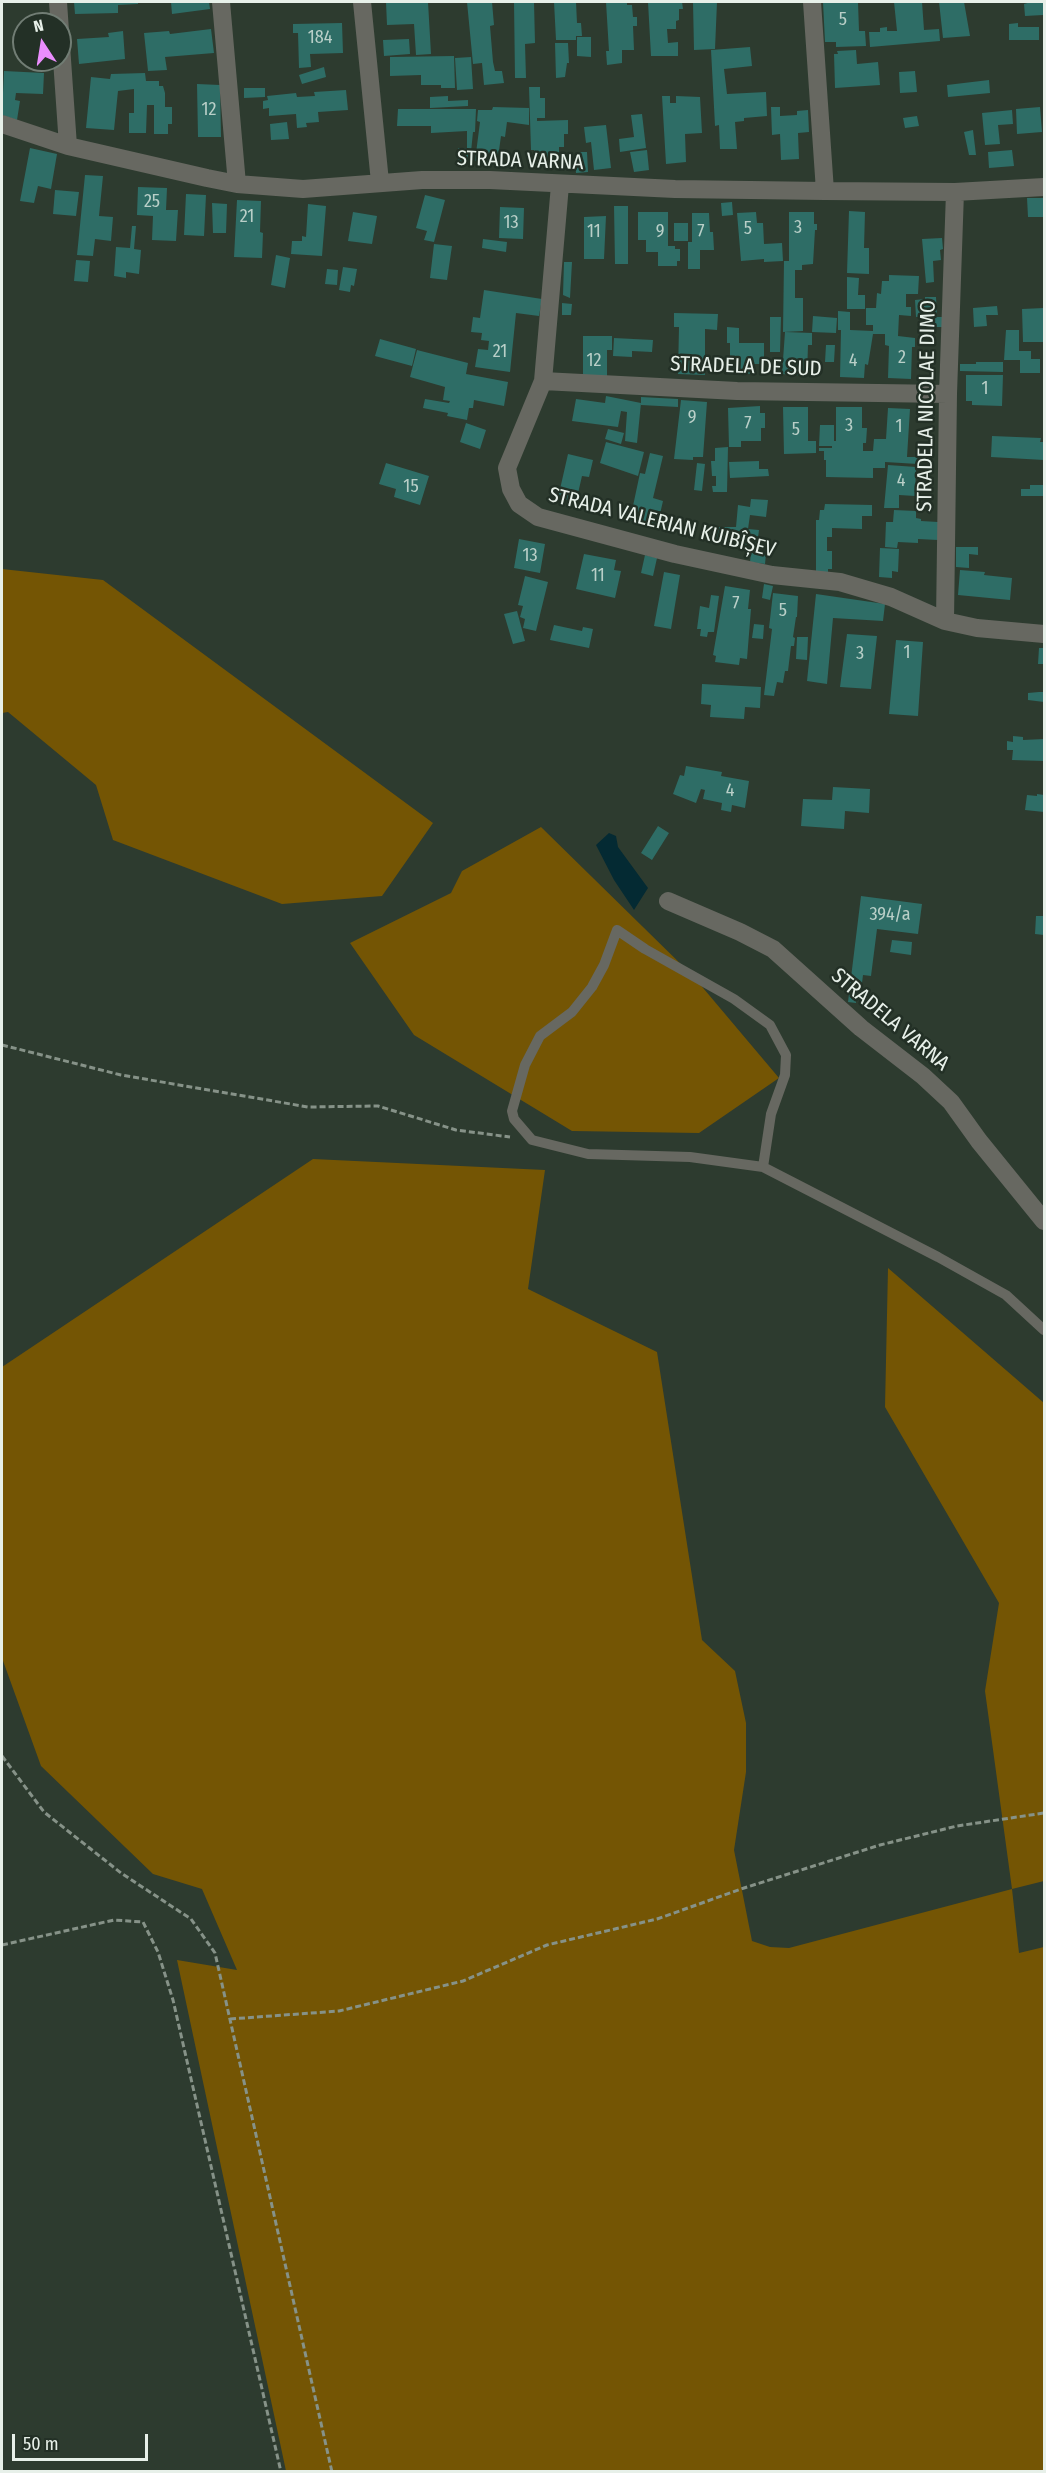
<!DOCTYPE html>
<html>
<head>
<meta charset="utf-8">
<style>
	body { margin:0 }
	#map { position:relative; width:1046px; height:2473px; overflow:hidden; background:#2d3b2f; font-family:"Fira Sans Condensed",sans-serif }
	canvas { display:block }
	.frame { position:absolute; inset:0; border:3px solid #e7f0e9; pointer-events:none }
	.north { position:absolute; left:12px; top:12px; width:60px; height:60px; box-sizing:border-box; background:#233026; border:2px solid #717d74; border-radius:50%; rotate:348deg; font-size:16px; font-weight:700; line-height:24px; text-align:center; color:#e7f0e9 }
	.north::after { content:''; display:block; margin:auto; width:21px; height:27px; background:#ea8dfd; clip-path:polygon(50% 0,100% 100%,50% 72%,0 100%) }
	.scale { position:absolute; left:12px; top:2434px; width:136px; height:27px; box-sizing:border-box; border:3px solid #e7f0e9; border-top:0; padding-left:8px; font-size:18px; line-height:21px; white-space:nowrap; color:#e7f0e9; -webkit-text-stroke:4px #233026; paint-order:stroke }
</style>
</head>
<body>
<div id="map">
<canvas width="1046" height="2473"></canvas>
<div class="frame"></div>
<div class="north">N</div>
<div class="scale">50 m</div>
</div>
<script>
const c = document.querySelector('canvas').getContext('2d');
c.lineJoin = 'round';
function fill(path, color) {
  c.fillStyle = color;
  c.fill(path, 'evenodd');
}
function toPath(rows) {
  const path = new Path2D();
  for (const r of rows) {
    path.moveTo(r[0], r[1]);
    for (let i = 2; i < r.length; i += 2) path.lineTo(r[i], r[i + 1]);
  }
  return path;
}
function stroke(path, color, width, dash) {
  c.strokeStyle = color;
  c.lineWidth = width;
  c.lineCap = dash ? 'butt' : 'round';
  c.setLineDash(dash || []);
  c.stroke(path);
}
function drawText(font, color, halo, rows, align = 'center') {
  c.font = font + ' "Fira Sans Condensed",sans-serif';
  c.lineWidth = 5;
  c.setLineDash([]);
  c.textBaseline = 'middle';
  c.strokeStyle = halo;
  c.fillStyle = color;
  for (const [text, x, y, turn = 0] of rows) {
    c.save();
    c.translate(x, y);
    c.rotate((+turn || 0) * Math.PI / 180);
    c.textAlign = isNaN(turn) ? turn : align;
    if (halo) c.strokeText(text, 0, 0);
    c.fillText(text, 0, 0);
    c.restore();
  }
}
fill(toPath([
	[2,569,103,580,433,823,382,896,282,904,113,840,96,785,8,712,2,713],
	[541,827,693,976,779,1078,699,1133,572,1131,414,1035,350,943,451,893,462,871],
	[313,1159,545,1170,528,1289,657,1352,702,1640,735,1671,746,1723,746,1772,734,1850,752,1941,770,1947,789,1948,1012,1889,985,1691,999,1603,885,1407,888,1268,1044,1403,1044,1881,1012,1889,1019,1953,1044,1947,1044,2471,286,2471,177,1960,237,1970,202,1889,153,1874,41,1766,2,1658,2,1367]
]), '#745504');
fill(toPath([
	[609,833,616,836,618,847,648,888,634,910,614,880,596,845]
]), '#042a33');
fill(toPath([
	[74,2,138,2,138,4,118,5,118,13,75,14],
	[171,2,209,2,210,9,172,14],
	[386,2,428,2,431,54,416,55,414,24,387,25],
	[467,2,492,2,494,25,490,26,493,62,495,71,502,71,504,83,484,85,482,63,473,64],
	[514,2,534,2,535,43,525,44,526,78,515,78],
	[554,2,576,2,577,23,581,23,582,36,576,36,576,40,556,40],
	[606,2,627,2,627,5,632,5,633,17,637,17,637,26,633,26,634,50,622,50,622,63,607,65,606,51,609,51],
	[648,2,682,2,683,9,679,9,679,20,676,21,676,29,667,29,668,43,678,42,678,56,651,56],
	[693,2,717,2,715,49,694,50],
	[823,2,858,2,859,31,865,31,866,46,836,47,836,42,825,42],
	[894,2,922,2,924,30,939,29,940,41,870,47,869,32,880,32,880,28,887,27,887,31,897,31],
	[939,2,964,2,970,36,943,38],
	[1031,2,1044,2,1043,15,1025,16,1024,4],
	[342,23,343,53,310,54,311,67,299,68,298,33,293,33,293,24],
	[1018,23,1018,27,1039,27,1039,40,1009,40,1009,24],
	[211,29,214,53,165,57,167,70,148,71,144,33,169,31,170,34],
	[123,31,125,59,79,64,77,39,109,37,108,33],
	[577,37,591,37,591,57,577,56],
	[409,39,410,54,384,56,383,40],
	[555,43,568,43,569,63,567,63,565,77,556,78],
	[750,47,752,66,724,69,727,94,766,92,767,116,744,118,744,121,735,122,737,149,720,149,719,125,715,126,711,50],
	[856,50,857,64,878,62,880,85,835,88,834,54,838,54,837,51],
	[454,56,455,88,441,88,441,85,421,85,421,75,390,76,390,57],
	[471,57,473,89,457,90,455,58],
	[324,67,326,77,302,84,299,75],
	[4,71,44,73,43,94,16,93,15,100,20,101,17,120,2,115],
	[915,71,917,92,900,93,899,72],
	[145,73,146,81,159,81,159,86,163,86,165,93,165,107,172,107,172,124,168,124,168,134,154,134,154,105,147,105,146,133,129,133,129,113,134,113,134,89,118,91,114,130,86,128,91,77,110,79,111,74],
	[989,80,990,93,948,97,947,85],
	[197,84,220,85,221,137,198,137],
	[529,87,540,87,540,98,545,98,545,118,537,118,537,121,568,120,568,134,564,134,564,147,559,147,559,165,534,166,534,150,531,150],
	[244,88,265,88,265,97,244,98],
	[346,90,348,110,318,112,319,122,306,123,307,127,297,128,296,114,269,116,269,108,263,109,263,101,268,100,267,96,296,93,297,97,315,96,314,92],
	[448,96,448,101,468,100,468,106,430,108,430,97],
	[662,96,670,96,670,103,676,103,676,96,700,97,702,133,685,134,686,162,666,164],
	[493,107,529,108,529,125,507,122,505,137,501,136,497,165,475,161,480,122,477,121,478,110,492,110],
	[771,107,780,107,780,116,797,115,797,111,808,110,809,132,798,133,799,159,781,160,780,134,772,135],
	[1040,107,1042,132,1017,134,1016,109],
	[398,109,476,109,475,132,473,132,470,162,458,162,458,148,467,148,467,131,431,133,431,126,397,126],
	[1012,110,1013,124,998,125,1000,144,985,145,982,113],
	[642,114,646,148,620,152,619,139,634,137,631,115],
	[917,116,919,126,905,128,903,118],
	[287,122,289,139,271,140,270,124],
	[606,125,611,168,594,170,591,142,586,143,584,127],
	[973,130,976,155,969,155,964,132],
	[30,148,57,154,51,189,38,186,34,203,20,201],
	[647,150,649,170,634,172,630,152],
	[1012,150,1014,166,989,168,988,152],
	[577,152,587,152,588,172,576,173,575,158,577,158],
	[85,175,103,176,99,216,113,217,111,241,95,239,93,256,77,255],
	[138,187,167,188,166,210,178,210,176,241,152,240,153,216,137,215],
	[55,190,79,192,76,216,53,214],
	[186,194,206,195,204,236,184,235],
	[425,195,445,200,434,242,424,240,427,231,416,228],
	[1027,198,1044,198,1044,217,1028,217],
	[237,200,261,201,260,232,263,233,262,258,234,257],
	[732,202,733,215,722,216,721,203],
	[212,203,227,204,226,233,213,233],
	[308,204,326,206,322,256,291,254,292,241,302,241,302,236,306,237],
	[614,206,628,206,628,264,615,264],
	[500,207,524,208,523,239,499,238],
	[849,211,865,212,864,248,869,248,869,274,847,273],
	[353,212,377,216,372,244,348,241],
	[638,212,668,212,668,246,675,246,675,249,680,249,680,261,677,261,677,266,658,266,658,252,646,252,646,240,638,240],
	[756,212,757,223,763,223,764,244,782,243,783,261,764,262,764,259,741,261,737,213],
	[789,212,814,212,814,224,817,224,817,230,815,230,813,264,802,265,802,270,795,270,795,298,803,298,803,331,783,332,784,261,789,261],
	[692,213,709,213,710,232,713,232,714,250,700,250,700,269,688,269,688,242,692,242],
	[606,216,604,259,584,259,584,217],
	[674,223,688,223,688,241,674,241],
	[132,226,136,226,134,249,141,250,139,274,126,272,126,278,114,276,116,247,130,248],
	[942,238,943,249,940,250,941,260,933,261,934,282,926,283,922,239],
	[483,239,507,242,506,252,482,248],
	[434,244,452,246,447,280,430,278],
	[276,255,290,258,285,288,271,285],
	[76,260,90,261,88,282,74,281],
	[564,262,572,262,570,298,563,295],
	[343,267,357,269,354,286,351,285,350,292,339,290],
	[327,269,338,270,337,285,325,284],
	[889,275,919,276,918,294,906,294,906,307,911,307,911,316,899,315,898,336,915,338,915,347,912,347,911,379,888,378,889,346,885,345,885,334,873,334,868,365,865,364,864,378,840,377,841,330,838,330,838,311,850,312,850,330,873,331,873,325,866,325,866,308,876,308,877,293,881,294,882,281,889,281],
	[847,277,859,278,858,295,865,295,865,309,847,309],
	[484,290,542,299,539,316,516,313,510,372,475,367,478,349,488,350,489,341,481,340,482,333,471,332,473,317,480,318],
	[925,297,936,297,937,317,943,317,943,327,927,327,926,316,916,317,915,300,925,299],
	[562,303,572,304,571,315,562,315],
	[997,306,998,315,986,315,987,326,974,327,973,308],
	[1044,308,1044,342,1023,342,1022,309],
	[674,313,718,314,717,330,705,329,705,375,678,374,679,327,674,327],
	[813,316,837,318,836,333,812,332],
	[770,317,781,317,780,352,770,352],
	[727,327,739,328,739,343,764,343,764,364,754,364,754,374,730,373,730,343,727,343],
	[1006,330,1019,330,1019,351,1031,351,1031,359,1040,359,1040,373,1020,373,1020,360,1004,360],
	[785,332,812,333,812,345,808,345,807,376,782,374],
	[583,336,612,336,612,350,607,350,607,378,583,378],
	[614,338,653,340,652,352,632,351,632,357,613,356],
	[380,339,416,349,412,366,375,356],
	[826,345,835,345,834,362,825,362],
	[417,350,468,363,466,374,508,382,504,406,474,400,473,408,469,408,467,420,447,416,448,413,423,408,425,399,449,403,450,401,443,400,445,387,410,377],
	[976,362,1003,362,1003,372,960,371,960,364,976,364],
	[966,375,1003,375,1002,406,972,405,972,401,966,401],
	[606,396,641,403,637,443,625,441,627,412,621,411,618,427,572,421,576,399,605,403],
	[641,397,678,399,678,407,641,405],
	[681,400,707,402,703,457,693,457,693,460,674,459],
	[760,406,760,413,765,413,765,428,761,428,761,441,741,441,741,447,729,447,728,408],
	[783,407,808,407,808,441,816,441,816,453,784,454],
	[836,407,862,407,862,428,867,428,866,443,863,443,863,451,873,451,874,439,886,439,888,408,910,409,907,457,918,457,918,464,885,462,885,468,873,468,873,478,826,477,826,460,824,460,824,451,819,451,819,448,832,448,832,446,819,446,820,425,834,425,834,441,836,441],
	[466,423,486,430,480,449,460,442],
	[608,429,624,433,621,444,605,439],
	[992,436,1041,438,1040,442,1044,442,1044,460,991,457],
	[606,442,644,452,638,476,600,463],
	[728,447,727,492,713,492,712,486,716,486,716,476,712,476,711,461,715,461,715,448],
	[650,453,663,456,653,498,663,501,657,527,630,520,640,473,645,474],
	[568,454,593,460,589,477,582,476,576,502,558,498],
	[759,461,759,469,768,469,769,476,730,478,729,462],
	[386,463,429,476,420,505,394,497,396,489,379,484],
	[697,463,705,464,702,491,694,490],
	[888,465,916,467,915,496,899,495,899,508,884,508],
	[1030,485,1044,485,1044,496,1021,496,1021,489,1030,489],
	[751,499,768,500,766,517,750,515,748,529,759,530,757,546,715,542,717,527,736,527,738,505,750,507],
	[825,504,872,505,872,516,862,516,862,529,832,528,832,537,827,537,827,551,832,551,832,569,828,569,828,572,816,572,816,520,819,520,820,510,824,510],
	[894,510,916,511,916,518,921,519,921,521,938,522,938,540,918,539,918,543,898,542,897,548,885,547,886,522,893,522],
	[519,539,545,544,540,573,514,568],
	[956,547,978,547,978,555,969,554,969,568,956,567],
	[880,548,899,549,898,572,892,571,892,578,879,577],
	[751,553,766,554,765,564,750,562],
	[584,554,616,560,614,570,621,571,615,598,576,589],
	[645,555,657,558,653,576,641,573],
	[960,570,985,572,984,575,1012,578,1010,600,958,595],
	[664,572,680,575,671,629,654,626],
	[525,576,548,582,536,631,523,628,525,619,520,617,523,606,518,605],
	[764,584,773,586,770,600,762,598],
	[725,586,750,590,748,609,751,609,747,659,740,658,739,665,715,662,716,656,713,655],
	[773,593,798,596,797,617,796,617,793,637,795,638,794,646,791,646,788,671,785,671,783,683,777,682,774,696,764,695,772,629,769,628],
	[816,594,885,604,883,621,833,618,827,684,807,681],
	[711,595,719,596,714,632,708,632,707,637,700,636,701,629,697,629,700,606,709,608],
	[517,611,525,641,513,644,504,614],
	[754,624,764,625,763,639,752,638],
	[554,625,582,631,583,627,593,629,589,648,550,640],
	[847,634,877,636,871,689,840,687],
	[797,637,808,637,807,660,796,659],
	[896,640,923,642,918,716,889,714],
	[1039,648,1044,648,1044,664,1038,664],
	[702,684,761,687,760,708,745,707,744,719,710,717,711,705,701,704],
	[1039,692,1044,692,1044,702,1028,700,1028,693],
	[1013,736,1023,737,1023,740,1044,739,1044,761,1012,760,1013,750,1007,750,1007,741,1013,742],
	[686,766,722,772,721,776,749,781,745,808,732,805,731,812,721,810,722,803,703,799,705,790,701,789,696,803,673,794,680,775,684,776],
	[833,787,870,789,869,813,845,811,844,829,801,826,803,799,832,800],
	[1037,794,1044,795,1044,812,1025,810,1027,795,1037,796],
	[658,826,669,833,652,860,641,853],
	[861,896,922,904,918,934,877,929,871,976,863,975,860,999,856,999,856,1003,848,1002],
	[1036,916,1044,916,1044,935,1035,934],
	[892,940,912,942,911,955,890,952]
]), '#2e6d66');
stroke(toPath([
	[2,1045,121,1075,308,1107,378,1106,456,1130,510,1137],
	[2,1756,44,1812,121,1873,191,1919,215,1953,332,2472],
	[2,1945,114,1920,143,1922,158,1952,173,2000,281,2472],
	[230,2019,339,2011,463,1981,547,1945,657,1919,744,1888,880,1845,957,1826,1044,1813]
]), '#869288', 3, [6, 3]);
stroke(toPath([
	[763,1167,771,1114,785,1075,786,1055,770,1025,734,999,645,949,617,930,604,965,592,987,572,1012,540,1036,525,1065,512,1111,514,1119,532,1140,588,1154,690,1157,763,1167,938,1257,1006,1295,1044,1330]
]), '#676861', 10);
stroke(toPath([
	[58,2,68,146],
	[221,2,237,184],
	[362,2,380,182],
	[812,2,825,191],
	[2,124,68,146,207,178,237,184,303,189,422,180,490,180,675,189,825,191,955,192,1044,187],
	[560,185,543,381,507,468,511,489,519,504,538,517,675,554,772,575,840,582,891,597,945,621,977,628,1044,634],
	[543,381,737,391,948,394],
	[945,621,948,394,955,192],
	[668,901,740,932,773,949,861,1028,923,1076,951,1102,979,1141,1044,1221]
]), '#676861', 18);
drawText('18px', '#b9cfc8', null, [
	["5",843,20],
	["184",320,38],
	["12",209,110],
	["25",152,202],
	["21",247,217],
	["13",511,223],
	["3",798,228],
	["5",748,229],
	["11",594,232],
	["9",660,232],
	["7",701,232],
	["21",500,352],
	["2",902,358],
	["12",594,361],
	["4",853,361],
	["1",985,389],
	["9",692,418],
	["7",748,424],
	["3",849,426],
	["1",899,427],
	["5",796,430],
	["4",901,481],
	["15",411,487],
	["13",530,556],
	["11",598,576],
	["7",736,604],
	["5",783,611],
	["1",907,653],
	["3",860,654],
	["4",730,791],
	["394/a",890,915]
]);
drawText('21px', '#e7f0e9', '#233026', [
	["STRADA VARNA",520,161,2],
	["STRADELA DE SUD",746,367,2],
	["STRADELA NICOLAE DIMO",927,406,-89],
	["STRADA VALERIAN KUIBÎȘEV",662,523,14],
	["STRADELA VARNA",890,1020,40]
]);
</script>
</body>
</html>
